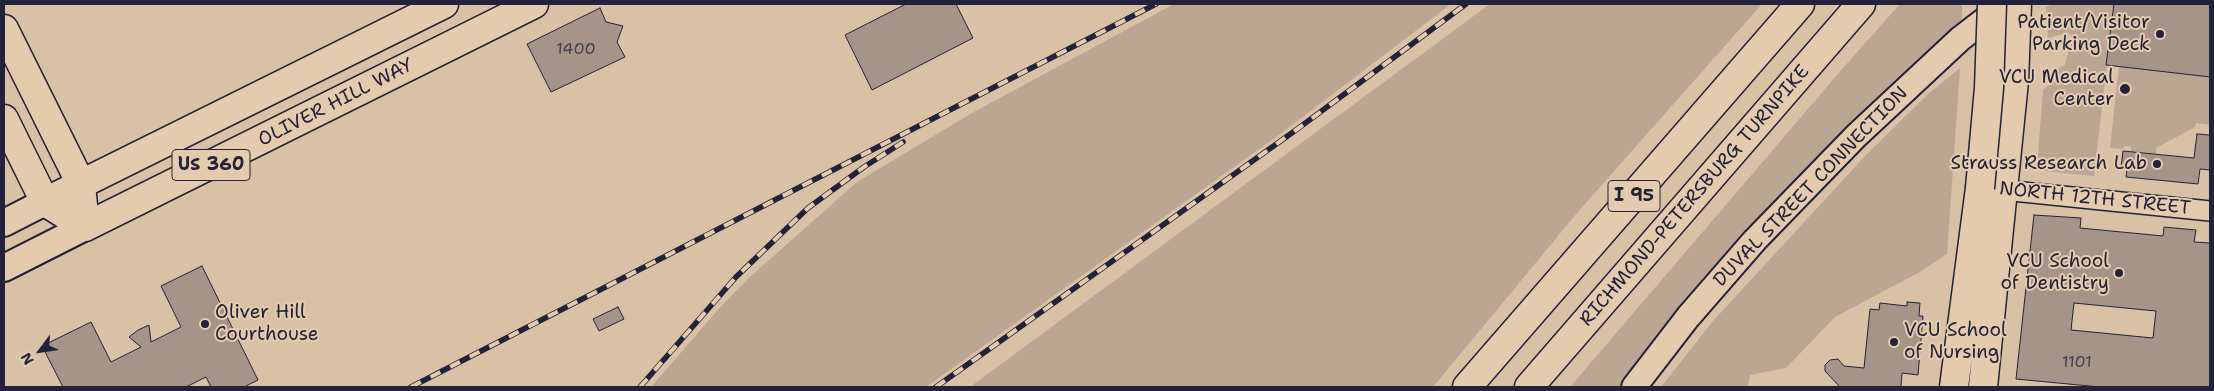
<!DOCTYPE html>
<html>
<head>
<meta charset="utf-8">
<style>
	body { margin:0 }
	#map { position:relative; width:2214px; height:391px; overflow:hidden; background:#d9c1a6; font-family:"Shantell Sans",sans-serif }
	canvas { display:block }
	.frame { position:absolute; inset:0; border:5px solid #22223b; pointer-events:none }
	.north { position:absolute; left:15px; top:326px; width:50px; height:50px; -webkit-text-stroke:4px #e5cbad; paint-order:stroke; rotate:239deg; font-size:14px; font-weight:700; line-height:20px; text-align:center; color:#22223b }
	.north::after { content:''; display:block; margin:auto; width:18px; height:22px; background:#22223b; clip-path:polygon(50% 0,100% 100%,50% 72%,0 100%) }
</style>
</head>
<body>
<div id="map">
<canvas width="2214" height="391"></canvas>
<div class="frame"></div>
<div class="north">N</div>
</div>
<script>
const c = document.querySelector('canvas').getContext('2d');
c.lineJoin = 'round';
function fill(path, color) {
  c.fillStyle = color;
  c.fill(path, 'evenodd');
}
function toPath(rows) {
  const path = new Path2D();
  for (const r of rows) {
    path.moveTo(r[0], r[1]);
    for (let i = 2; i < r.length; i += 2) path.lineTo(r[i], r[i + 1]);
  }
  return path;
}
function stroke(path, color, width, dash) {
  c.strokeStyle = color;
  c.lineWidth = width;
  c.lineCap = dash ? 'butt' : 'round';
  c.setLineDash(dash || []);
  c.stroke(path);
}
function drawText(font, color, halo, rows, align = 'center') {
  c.font = font + ' "Shantell Sans",sans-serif';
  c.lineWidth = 4;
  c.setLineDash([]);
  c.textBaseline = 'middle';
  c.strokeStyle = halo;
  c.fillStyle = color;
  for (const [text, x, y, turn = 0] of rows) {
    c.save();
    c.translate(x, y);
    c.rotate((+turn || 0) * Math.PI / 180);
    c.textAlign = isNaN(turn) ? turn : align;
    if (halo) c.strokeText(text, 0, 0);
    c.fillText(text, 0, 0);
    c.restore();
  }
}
fill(toPath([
	[1174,4,1451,4,1283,132,926,387,651,387,723,304,750,277,857,182,972,113],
	[1490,4,1762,4,1577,213,1433,387,970,387],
	[1900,4,1962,4,1962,25,1693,296,1645,353,1619,387,1570,387,1843,68],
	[2053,4,2114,4,2094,176,2044,171,2037,166,2043,90,2051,83,2054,70,2065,65,2072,39,2071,35,2067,33,2048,38,2046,7],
	[2119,66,2210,77,2210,125,2196,123,2195,127,2156,148,2156,154,2131,152,2131,147,2124,146,2123,149,2110,148],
	[1960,68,1947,254,1918,273,1835,317,1786,368,1750,375,1748,387,1661,387,1713,321,1866,155,1928,94]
]), '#bba694');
const building = toPath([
	[906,4,956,4,973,38,872,90,845,35,906,4],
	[2114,4,2210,4,2210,77,2106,65,2114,4],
	[600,8,606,22,623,26,617,42,625,57,551,92,527,44,600,8],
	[2197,134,2210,135,2210,170,2200,169,2198,184,2126,177,2127,169,2121,168,2123,151,2194,158,2197,134],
	[2034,215,2081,218,2080,228,2163,236,2164,227,2196,230,2194,242,2210,243,2210,387,2100,387,2016,379,2034,215],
	[2074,303,2156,311,2153,338,2071,330,2074,303],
	[202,266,258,380,244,387,211,387,206,377,186,387,63,387,42,346,91,322,111,362,141,347,129,337,138,330,149,325,151,342,181,327,161,286,202,266],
	[1907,302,1920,303,1919,316,1923,316,1918,375,1902,373,1901,387,1840,387,1825,371,1825,365,1830,360,1838,359,1844,366,1864,368,1870,309,1879,310,1880,303,1907,306,1907,302],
	[618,307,624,319,599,331,593,319,618,307]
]);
fill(building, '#a69488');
stroke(building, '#22223b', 1);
const minor = toPath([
	[1993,189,2210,211]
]);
const tertiary = toPath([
	[1634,387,1688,317,1755,240,1856,136,1960,39,2004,5]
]);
const secondary = toPath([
	[4,223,45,202],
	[4,268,85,227]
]);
const primary = toPath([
	[4,29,81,184,85,227],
	[4,119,45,202,85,227],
	[45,202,444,4],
	[85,227,534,4],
	[1954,387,1980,188],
	[1983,387,2014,81,2017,4]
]);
const motorway = toPath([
	[1467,387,1800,4],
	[1529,387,1861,4]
]);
stroke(minor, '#22223b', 22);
stroke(tertiary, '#22223b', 28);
stroke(secondary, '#22223b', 30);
stroke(primary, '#22223b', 31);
stroke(motorway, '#22223b', 31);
stroke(minor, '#e5cbad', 19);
stroke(tertiary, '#e5cbad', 24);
stroke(secondary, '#e5cbad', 26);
stroke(primary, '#e5cbad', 28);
stroke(motorway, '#e5cbad', 28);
const rail = toPath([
	[411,387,1156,4],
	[640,387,736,277,808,208,864,167,903,142],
	[936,387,1296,130,1466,4]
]);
stroke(rail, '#22223b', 5.5);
stroke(rail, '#e5cbad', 4, [11]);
const primaryBridge = toPath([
	[1980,188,1989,88,1992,4]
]);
stroke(primaryBridge, '#22223b', 31, []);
stroke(primaryBridge, '#e5cbad', 28);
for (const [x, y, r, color] of [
	[2160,34,5,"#22223b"],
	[2125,89,6,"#22223b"],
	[2157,164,5,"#22223b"],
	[2119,273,5,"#22223b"],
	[205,324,5,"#22223b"],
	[1894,342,5,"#22223b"]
]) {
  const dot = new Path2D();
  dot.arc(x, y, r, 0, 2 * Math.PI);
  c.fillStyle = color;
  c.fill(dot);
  stroke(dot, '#e5cbad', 2);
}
drawText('16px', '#433e4e', null, [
	["1400",576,50],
	["1101",2077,363]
]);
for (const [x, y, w] of [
	[211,165,78],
	[1634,196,52]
]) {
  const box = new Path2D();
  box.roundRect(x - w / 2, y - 15.5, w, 31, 4);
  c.fillStyle = '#e5cbad';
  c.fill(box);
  stroke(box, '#22223b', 1);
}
drawText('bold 18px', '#22223b', null, [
	["US 360",211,165],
	["I 95",1634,196]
]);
drawText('19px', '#22223b', '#e5cbad', [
	["Patient/Visitor",2150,23],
	["Parking Deck",2150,45],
	["VCU Medical",2114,78],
	["Center",2114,100],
	["Strauss Research Lab",2147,164],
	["VCU School",2109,262],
	["of Dentistry",2109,284],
	["Oliver Hill",215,313,"left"],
	["Courthouse",215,335,"left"],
	["VCU School",1904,331,"left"],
	["of Nursing",1904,353,"left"]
], 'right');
drawText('19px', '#22223b', '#e5cbad', [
	["OLIVER HILL WAY",336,103,-27],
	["DUVAL STREET CONNECTION",1811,187,-46],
	["RICHMOND-PETERSBURG TURNPIKE",1695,196,-49],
	["NORTH 12TH STREET",2095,199,6]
]);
</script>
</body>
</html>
